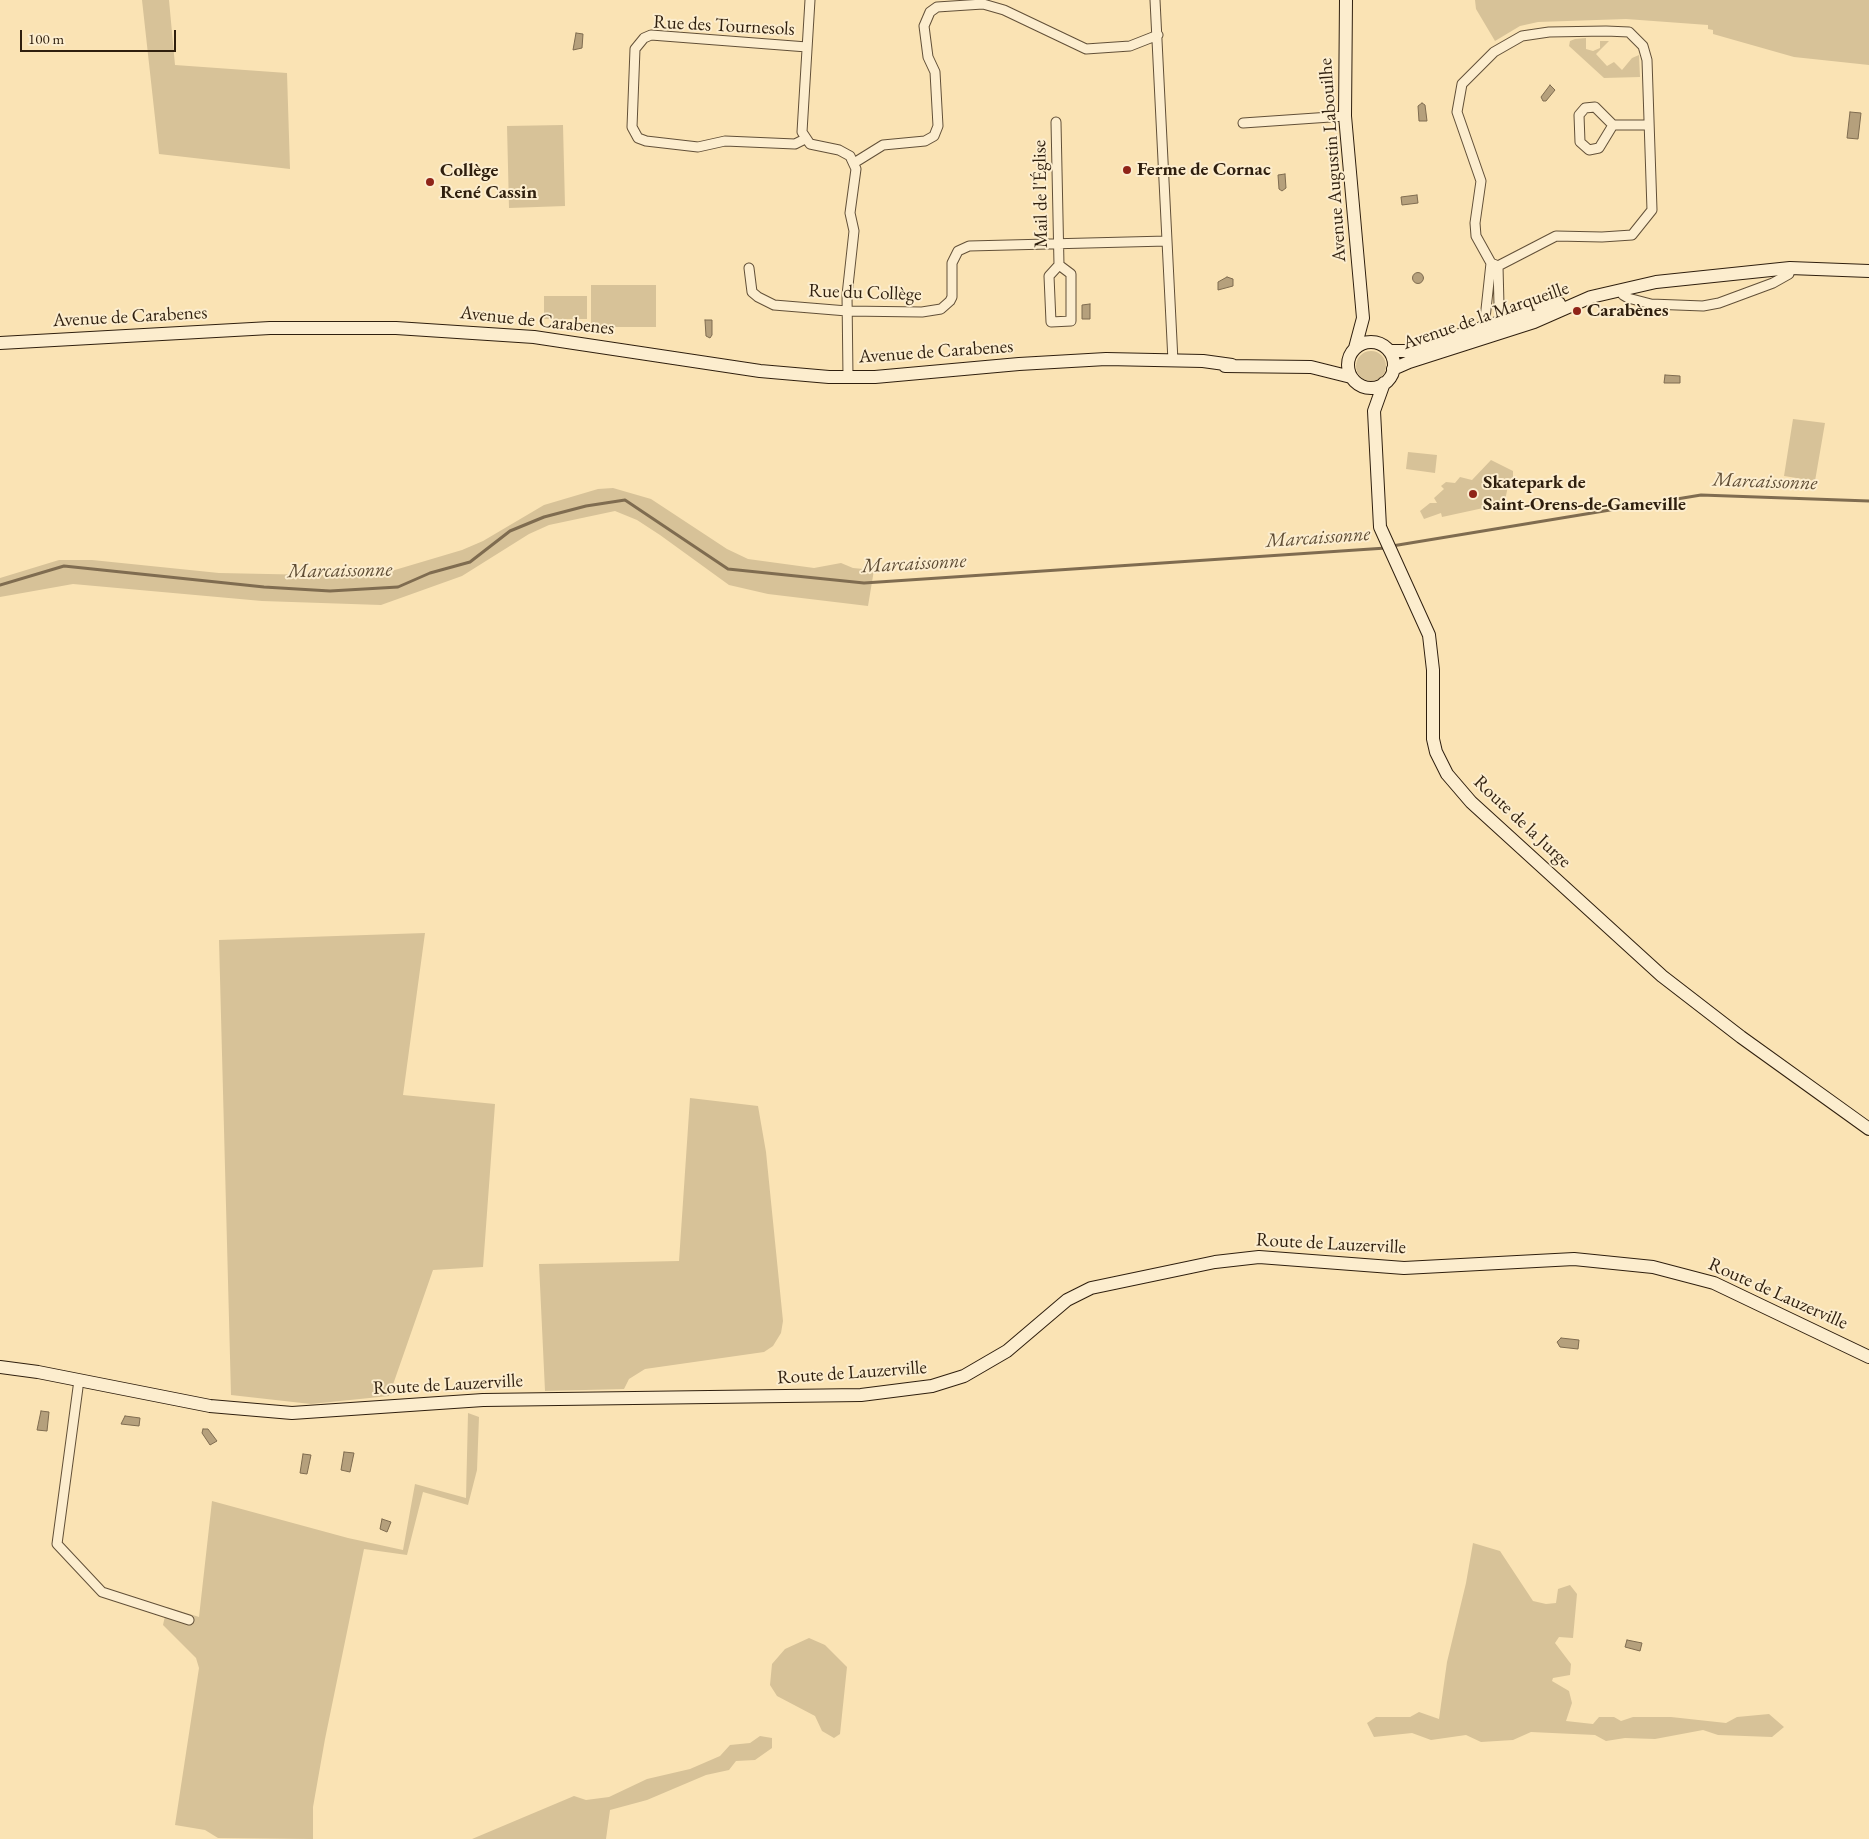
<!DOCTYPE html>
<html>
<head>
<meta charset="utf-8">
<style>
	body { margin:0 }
	#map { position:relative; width:1869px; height:1839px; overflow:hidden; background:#fae3b4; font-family:"EB Garamond",serif }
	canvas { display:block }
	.scale { position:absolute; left:20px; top:30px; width:156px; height:22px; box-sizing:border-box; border:2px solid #2f1f0e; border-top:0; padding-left:6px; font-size:15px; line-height:18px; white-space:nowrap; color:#2f1f0e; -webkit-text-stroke:4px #fcedce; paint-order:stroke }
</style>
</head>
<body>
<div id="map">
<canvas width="1869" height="1839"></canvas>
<div class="scale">100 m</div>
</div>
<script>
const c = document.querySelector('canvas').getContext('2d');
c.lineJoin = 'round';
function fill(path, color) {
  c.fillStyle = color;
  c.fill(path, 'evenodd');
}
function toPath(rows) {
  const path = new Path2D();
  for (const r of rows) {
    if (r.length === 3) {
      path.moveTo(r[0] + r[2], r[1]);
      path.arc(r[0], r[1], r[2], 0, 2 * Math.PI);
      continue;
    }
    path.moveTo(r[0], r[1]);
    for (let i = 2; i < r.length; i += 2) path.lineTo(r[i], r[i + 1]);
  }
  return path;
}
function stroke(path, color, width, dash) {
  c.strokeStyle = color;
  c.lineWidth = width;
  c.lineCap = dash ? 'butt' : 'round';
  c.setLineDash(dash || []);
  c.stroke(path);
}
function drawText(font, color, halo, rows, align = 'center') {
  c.font = font + ' "EB Garamond",serif';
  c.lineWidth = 4;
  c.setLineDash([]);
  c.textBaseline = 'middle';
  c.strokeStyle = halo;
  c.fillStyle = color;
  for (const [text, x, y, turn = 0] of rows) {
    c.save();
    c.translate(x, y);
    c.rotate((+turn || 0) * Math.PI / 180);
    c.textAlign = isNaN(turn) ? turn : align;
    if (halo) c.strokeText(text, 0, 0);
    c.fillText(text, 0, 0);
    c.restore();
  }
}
fill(toPath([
	[142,0,169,0,175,65,287,73,290,169,159,154],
	[1475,0,1869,0,1869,65,1794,57,1713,34,1713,30,1708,29,1708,25,1626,19,1538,22,1520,26,1495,41,1476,9],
	[1586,38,1586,49,1593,51,1600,48,1600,41,1609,41,1596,54,1607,66,1614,62,1622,70,1632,58,1639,55,1640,77,1604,78,1569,46,1570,41,1575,39],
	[563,125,565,206,509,208,507,126],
	[591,285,656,285,656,327,591,327],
	[544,296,587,296,587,319,544,319],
	[1371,366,15],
	[1793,419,1825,423,1815,481,1784,476],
	[1408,452,1437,455,1435,473,1406,469],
	[1491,460,1513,471,1513,485,1508,486,1503,510,1488,507,1442,517,1441,513,1424,519,1420,511,1430,503,1437,503,1434,498,1444,489,1441,486,1446,482,1455,483,1460,477,1472,480],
	[613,488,651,499,727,549,748,559,814,568,841,563,853,568,874,570,868,606,768,594,729,585,660,535,637,520,615,511,549,525,529,534,462,576,381,605,262,601,73,584,0,597,0,578,59,560,92,560,219,573,365,576,388,572,462,550,483,541,544,505,598,489],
	[425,933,403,1095,495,1104,483,1267,433,1270,389,1396,311,1404,231,1395,219,940],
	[690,1098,758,1106,766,1152,783,1321,781,1333,773,1346,764,1352,645,1369,629,1379,624,1389,545,1391,539,1264,679,1261],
	[468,1413,479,1417,477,1470,468,1505,423,1492,407,1555,364,1549,325,1739,313,1807,313,1839,218,1838,205,1830,175,1825,199,1668,196,1658,163,1625,167,1607,199,1617,212,1501,348,1538,403,1550,415,1484,466,1498],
	[1473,1543,1500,1551,1533,1601,1546,1604,1556,1603,1558,1589,1570,1585,1577,1594,1573,1638,1559,1637,1555,1643,1571,1664,1570,1675,1553,1678,1552,1681,1569,1691,1572,1703,1566,1721,1593,1724,1599,1717,1614,1717,1621,1721,1633,1717,1671,1717,1726,1723,1737,1717,1769,1714,1784,1727,1772,1737,1718,1735,1703,1730,1655,1739,1625,1738,1606,1741,1595,1735,1531,1732,1513,1740,1481,1742,1466,1735,1431,1740,1412,1733,1374,1737,1367,1723,1376,1717,1410,1717,1419,1712,1439,1719,1447,1662,1466,1583],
	[809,1638,825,1645,847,1667,840,1734,834,1738,822,1731,815,1716,777,1696,770,1685,772,1664,785,1649],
	[760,1736,772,1738,772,1748,755,1760,736,1761,729,1770,706,1775,647,1800,610,1810,606,1839,472,1839,574,1796,586,1800,609,1797,647,1779,690,1769,720,1756,730,1745,750,1743]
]), '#d7c298');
const water = toPath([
	[576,33,583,34,582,48,573,50,576,33],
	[1550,85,1555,90,1546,101,1543,101,1541,97,1550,85],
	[1422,103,1425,105,1427,121,1419,121,1418,106,1422,103],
	[1850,112,1861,113,1858,139,1847,138,1850,112],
	[1285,174,1286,188,1282,191,1279,189,1278,175,1285,174],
	[1417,195,1418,203,1402,205,1401,197,1417,195],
	[1418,278,5.5],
	[1227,277,1233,279,1233,286,1218,290,1218,282,1227,277],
	[1090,304,1090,319,1082,319,1082,305,1090,304],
	[705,320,712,320,712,335,710,338,706,336,705,320],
	[1665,375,1680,376,1680,383,1664,383,1665,375],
	[1561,1338,1579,1340,1578,1349,1560,1347,1557,1342,1561,1338],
	[41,1411,49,1412,47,1431,37,1430,41,1411],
	[125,1416,140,1418,139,1426,121,1424,125,1416],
	[203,1429,208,1429,217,1441,210,1445,202,1433,203,1429],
	[344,1452,354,1453,350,1472,341,1470,344,1452],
	[303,1454,311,1455,307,1474,300,1473,303,1454],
	[382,1519,391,1522,387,1532,380,1529,382,1519],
	[1627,1640,1642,1643,1640,1651,1625,1647,1627,1640]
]);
fill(water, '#b5a07c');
stroke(water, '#7f6c50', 1);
stroke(toPath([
	[1392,546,1701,495,1869,501],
	[0,585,64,566,264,587,330,591,398,587,430,573,470,562,510,531,544,517,586,506,625,500,728,569,864,583,1386,548]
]), '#7f6c50', 3);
const street = toPath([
	[810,0,802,132,810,144,839,150,850,156,856,169,850,213,854,231,847,295,848,377],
	[1155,0,1173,361],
	[1606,31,1629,32,1643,46,1647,60,1652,210,1632,235,1602,237,1556,236,1498,266,1491,263,1476,236,1475,223,1481,181,1457,112,1462,84,1494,52,1522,36,1549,32,1606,31],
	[1056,122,1059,265,1049,276,1051,322,1071,321,1071,274,1059,265],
	[1243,123,1345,116],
	[1613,125,1599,148,1589,150,1580,142,1579,115,1585,108,1595,107,1613,125,1648,125],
	[805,139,795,144,725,141,698,147,646,141,638,138,632,127,635,49,644,38,651,35,807,47],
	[854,163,883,145,925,141,934,136,938,126,935,72,928,57,924,26,930,12,937,7,983,4,1004,10,1086,49,1130,46,1158,35],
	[1498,266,1499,305,1504,325],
	[749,268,752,292,758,297,774,305,847,311,922,312,941,309,950,301,952,297,952,263,958,251,969,246,1167,241],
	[1621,290,1623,295,1628,298,1651,304,1703,306,1719,303,1773,283,1789,274,1790,268],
	[1484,328,1491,263],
	[79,1380,57,1544,102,1592,189,1620]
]);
const secondary = toPath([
	[1346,0,1345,116,1363,318,1355,348],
	[1371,365,23],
	[0,343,270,328,396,328,534,337,760,371,829,377,875,377,1019,364,1106,359,1203,361,1232,365],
	[1389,351,1407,351,1423,347,1559,303],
	[1225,366,1311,367,1351,377],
	[1393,369,1409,362,1534,322,1591,297,1656,282,1790,268,1869,271],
	[1384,383,1374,411,1380,527,1429,635,1433,670,1433,739,1436,752,1447,774,1471,802,1662,976,1741,1037,1869,1129],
	[0,1367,38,1372,210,1406,292,1413,483,1400,861,1395,932,1386,964,1376,1007,1351,1067,1300,1091,1288,1215,1262,1259,1257,1404,1268,1574,1259,1653,1267,1714,1283,1869,1357]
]);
stroke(street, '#625038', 11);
stroke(secondary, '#2f1f0e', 14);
stroke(street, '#fcedce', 9);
stroke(secondary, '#fcedce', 12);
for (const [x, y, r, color] of [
	[1127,170,5,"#8f2418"],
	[430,182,5,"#8f2418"],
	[1577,311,5,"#8f2418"],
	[1473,494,5,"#8f2418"]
]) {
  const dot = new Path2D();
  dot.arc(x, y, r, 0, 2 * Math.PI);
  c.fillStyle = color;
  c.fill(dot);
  stroke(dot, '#fcedce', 2);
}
drawText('19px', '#2f1f0e', '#fcedce', [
	["Rue des Tournesols",724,26,3],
	["Avenue Augustin Labouilhe",1333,160,-94],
	["Mail de l'Église",1041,194,-91],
	["Rue du Collège",865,293,2],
	["Avenue de la Marqueille",1486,316,-19],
	["Avenue de Carabenes",130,317,-3],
	["Avenue de Carabenes",537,321,6],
	["Avenue de Carabenes",936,352,-4],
	["Route de la Jurge",1522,822,43],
	["Route de Lauzerville",1331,1244,3],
	["Route de Lauzerville",1778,1294,24],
	["Route de Lauzerville",852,1373,-4],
	["Route de Lauzerville",448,1385,-3]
]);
drawText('bold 19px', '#2f1f0e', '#fcedce', [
	["Ferme de Cornac",1137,170],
	["Collège",440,171],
	["René Cassin",440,193],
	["Carabènes",1587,311],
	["Skatepark de",1483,483],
	["Saint-Orens-de-Gameville",1483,505]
], 'left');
drawText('italic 20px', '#5e4c34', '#fcedce', [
	["Marcaissonne",1765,482,2],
	["Marcaissonne",1318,538,-4],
	["Marcaissonne",914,564,-3],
	["Marcaissonne",340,571,-1]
]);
</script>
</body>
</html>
